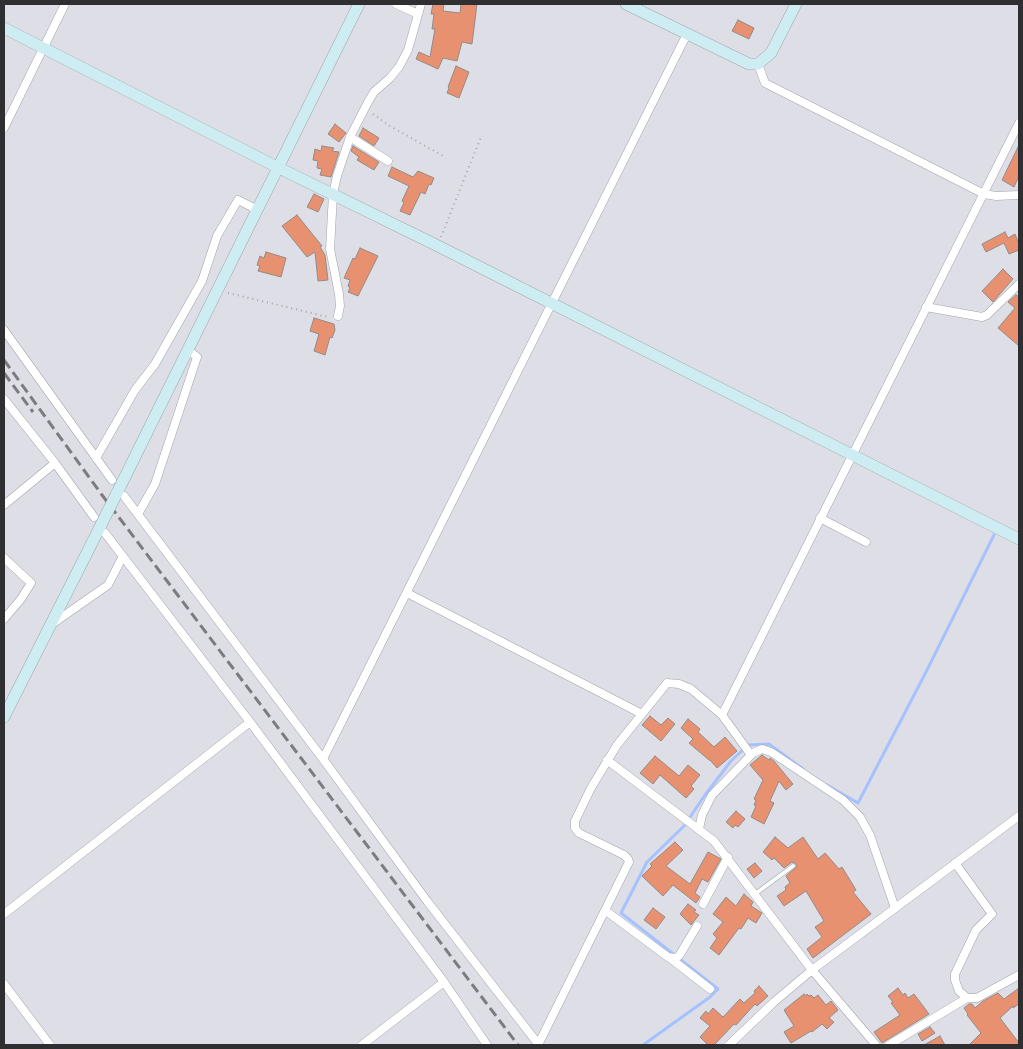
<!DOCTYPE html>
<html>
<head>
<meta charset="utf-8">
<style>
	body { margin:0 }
	#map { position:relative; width:1023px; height:1049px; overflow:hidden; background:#dedfe6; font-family:"Noto Sans",sans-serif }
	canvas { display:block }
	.frame { position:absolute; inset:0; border:5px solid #2f2f32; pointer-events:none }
</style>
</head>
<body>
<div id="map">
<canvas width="1023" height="1049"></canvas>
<div class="frame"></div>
</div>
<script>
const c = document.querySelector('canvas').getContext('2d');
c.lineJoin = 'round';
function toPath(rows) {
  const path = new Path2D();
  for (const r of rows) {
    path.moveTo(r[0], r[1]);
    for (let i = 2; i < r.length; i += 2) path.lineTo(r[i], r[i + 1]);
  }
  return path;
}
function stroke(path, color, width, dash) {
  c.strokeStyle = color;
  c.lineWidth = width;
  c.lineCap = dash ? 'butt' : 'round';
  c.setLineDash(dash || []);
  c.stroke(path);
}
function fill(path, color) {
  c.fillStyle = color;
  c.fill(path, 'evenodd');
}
stroke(toPath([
	[827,785,858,803,926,672,994,535],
	[643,1045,710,997,718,989,621,913,647,862,684,826,705,795,731,761,748,745,769,744,803,769]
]), '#a5c2ff', 3);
const building = toPath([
	[433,4,444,4,443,11,460,13,461,4,477,4,472,44,462,42,457,61,443,58,438,69,416,59,419,52,430,57,435,29,432,29,434,14,431,14,433,4],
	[738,20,754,28,749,39,732,31,738,20],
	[456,66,469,72,459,98,447,93,449,88,448,87,456,66],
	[335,124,346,133,339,142,328,134,335,124],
	[363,128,379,138,374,146,359,136,363,128],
	[1019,145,1019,176,1014,187,1002,180,1019,145],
	[322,146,334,148,332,151,339,152,331,177,320,175,322,169,317,168,318,161,313,160,315,149,321,151,322,146],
	[353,146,379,162,374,170,357,160,359,157,351,151,353,146],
	[392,167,413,177,418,171,434,178,431,185,429,184,425,194,421,192,410,215,400,211,404,203,402,201,409,186,388,176,392,167],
	[314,194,324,199,318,212,307,207,314,194],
	[297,215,322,246,320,247,325,255,328,280,318,281,315,252,307,257,282,226,297,215],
	[1005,232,1008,238,1015,234,1019,244,1019,250,1009,254,1004,243,986,252,982,244,1005,232],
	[360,248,378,256,358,296,348,292,350,288,348,286,350,280,344,278,353,258,355,259,360,248],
	[266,252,286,258,281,277,258,271,260,266,257,265,260,256,264,258,266,252],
	[1003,269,1013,279,993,302,982,291,1003,269],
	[1016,295,1019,297,1019,346,998,328,1015,308,1008,302,1016,295],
	[314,318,334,324,335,330,332,338,330,337,325,355,314,351,319,334,310,331,314,318],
	[650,716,661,725,668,718,675,724,661,741,642,725,650,716],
	[688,719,700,729,698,732,714,747,725,737,737,751,717,768,710,760,709,760,689,743,693,739,681,728,688,719],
	[762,755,769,760,770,758,774,761,793,784,786,790,779,781,770,801,774,803,764,824,751,817,756,806,754,805,756,800,754,799,763,780,750,765,762,755],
	[655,756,679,776,688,765,700,775,691,786,694,789,686,798,660,775,653,784,640,773,655,756],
	[736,811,745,819,738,827,735,825,733,828,726,822,736,811],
	[775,837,788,848,803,837,818,859,825,853,839,869,842,867,856,890,853,892,871,914,813,958,807,949,822,937,815,927,824,921,806,891,784,906,777,896,786,890,785,887,790,883,786,876,797,866,795,863,792,862,784,868,774,858,772,860,763,852,775,837],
	[675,842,683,850,666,866,690,884,708,852,721,859,708,882,702,879,695,893,700,897,696,903,673,885,663,896,642,876,652,866,650,864,675,842],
	[755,863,762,871,754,878,747,869,755,863],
	[744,894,753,902,751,906,762,913,756,923,748,918,741,929,739,928,719,955,710,948,717,938,713,934,723,922,713,914,726,897,736,906,744,894],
	[688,904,696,910,694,912,699,915,691,925,680,914,688,904],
	[653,908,665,917,656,929,644,920,653,908],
	[759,986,768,996,757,1006,755,1004,736,1025,734,1024,714,1045,708,1045,700,1037,710,1026,700,1018,706,1011,708,1014,713,1008,723,1017,740,999,744,1003,755,993,754,991,759,986],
	[898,988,903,995,905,993,908,998,914,994,929,1014,882,1043,874,1032,900,1015,891,1003,893,1002,888,996,898,988],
	[1019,988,1019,1004,1013,1008,1013,1006,1000,1018,1019,1043,1019,1045,969,1045,981,1033,967,1015,968,1014,964,1008,969,1004,972,1004,975,1008,983,1001,998,993,1004,999,1019,988],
	[804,994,805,996,807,994,809,996,811,995,814,998,818,995,826,1005,831,1001,838,1010,829,1018,834,1022,827,1029,822,1024,812,1032,811,1031,791,1043,784,1032,794,1026,784,1010,804,994],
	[930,1027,935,1033,922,1041,918,1034,930,1027],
	[940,1036,945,1045,924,1045,940,1036]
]);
fill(building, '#e89171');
stroke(building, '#938a87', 1);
const lane = toPath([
	[755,894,793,866]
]);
const street = toPath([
	[396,4,418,14],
	[758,64,765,83,984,194,996,196,1019,195],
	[4,128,65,4],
	[350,137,388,161],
	[926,307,982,317,987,315,1019,284],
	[338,316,340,306,339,294,330,249,333,194,337,176,350,137,368,102,374,92,390,78,399,67,408,50,421,4],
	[4,330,112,480],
	[4,399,55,463,94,517],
	[96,458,135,390,155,364,202,281,217,236,238,200,256,209],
	[124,496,323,759,427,901,539,1045],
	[4,505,55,463],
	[138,514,155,484,197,357,187,349],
	[820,518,866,542],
	[105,533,250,722,444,982,487,1045],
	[4,558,31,583,21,599,4,619],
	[407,593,642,714],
	[52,624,108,585,123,556],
	[722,715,751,755],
	[323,759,687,34],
	[607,760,714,841,812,970,876,1045],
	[699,829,702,815,712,795,753,753,762,749,771,752,843,800,860,817,870,835,895,908],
	[955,863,992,914,976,930,955,974,955,980,959,991,967,998,977,998,1019,975],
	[703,904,728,857],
	[606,911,668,957,675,958,679,956,697,926],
	[4,914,250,722],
	[670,958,710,989],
	[4,984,50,1045],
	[362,1045,444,982],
	[538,1045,629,862,628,859,624,855,579,833,575,828,575,821,591,788,617,745,667,683,679,684,691,689,722,715,1019,123],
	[729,1045,774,1002,812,970,1019,816],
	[889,1045,967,998]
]);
const secondary = toPath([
	[626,4,749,64,758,64,771,53,796,4],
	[4,28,277,167,434,244,1019,539],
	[116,495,359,4],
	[4,717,102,523]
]);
stroke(lane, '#a3a4ab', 5);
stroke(street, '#a3a4ab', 9);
stroke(secondary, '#a3a4ab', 12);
stroke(toPath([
	[373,114,390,126,443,156],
	[441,237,481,137],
	[228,293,328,317]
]), '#a3a4a9', 2, [1, 4]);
stroke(lane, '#fff', 4);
stroke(street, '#fff', 8);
stroke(secondary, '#ceedf3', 11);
stroke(toPath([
	[4,360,102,495,518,1045],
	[4,373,33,412]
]), '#7b7b80', 3, [10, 5]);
const secondaryBridge = toPath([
	[102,523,116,495]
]);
stroke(secondaryBridge, '#a3a4ab', 12, []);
stroke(secondaryBridge, '#ceedf3', 11);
</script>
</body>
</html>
